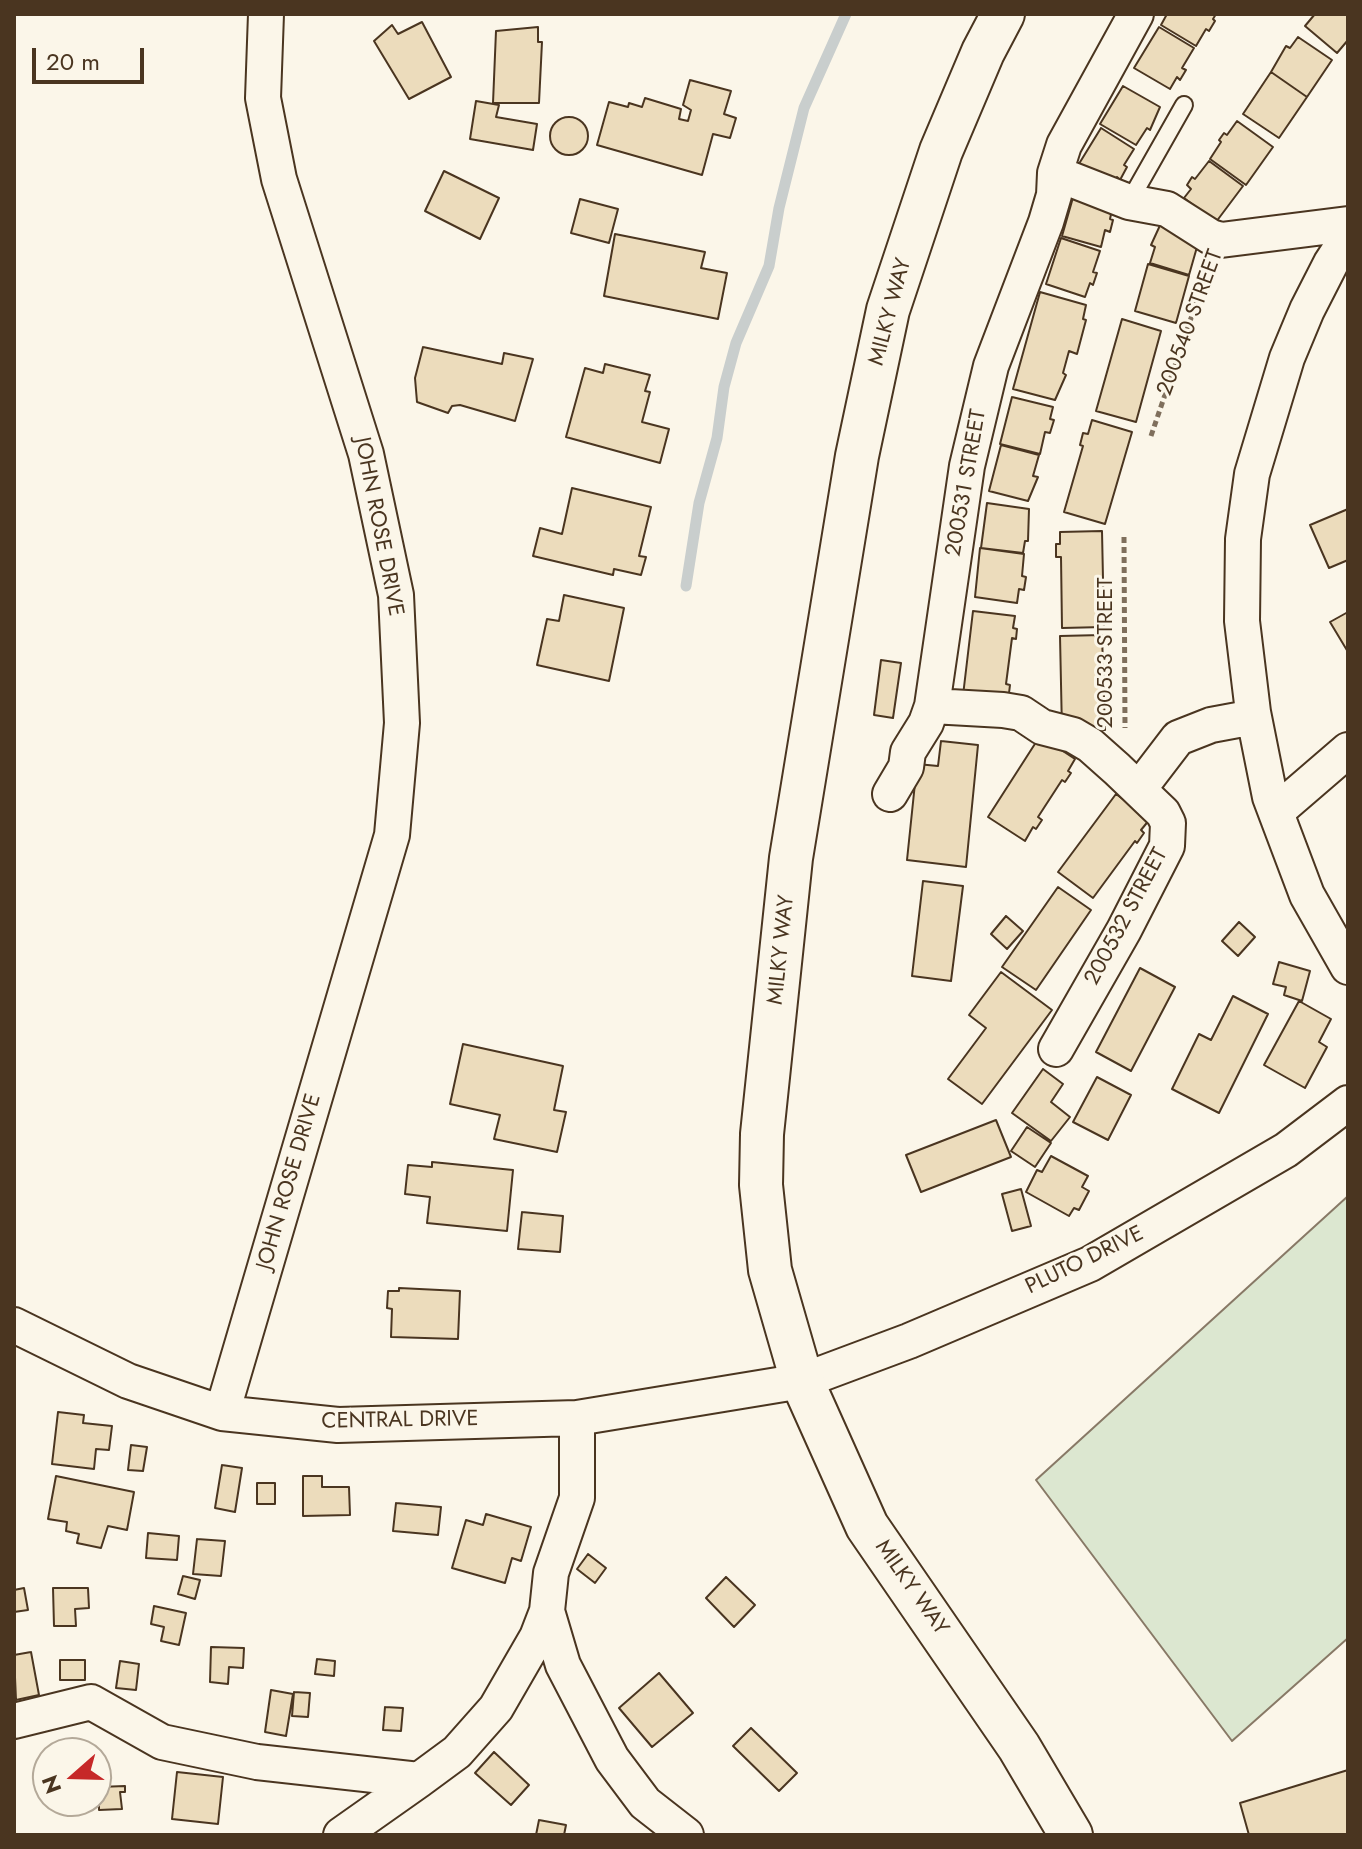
<!DOCTYPE html>
<html>
<head>
<meta charset="utf-8">
<style>
	body { margin:0 }
	#map { position:relative; width:1362px; height:1849px; overflow:hidden; background:#fbf6e9; font-family:Jost,sans-serif }
	canvas { display:block }
	.frame { position:absolute; inset:0; border:16px solid #4a3520; pointer-events:none }
	.north { position:absolute; left:32px; top:1737px; width:80px; height:80px; box-sizing:border-box; background:#fbf6e9; border:2px solid #b4a999; border-radius:50%; rotate:250deg; font-size:22px; font-weight:700; line-height:32px; text-align:center; color:#4a3520 }
	.north::after { content:''; display:block; margin:auto; width:28px; height:36px; background:#c62828; clip-path:polygon(50% 0,100% 100%,50% 72%,0 100%) }
	.scale { position:absolute; left:32px; top:48px; width:112px; height:36px; box-sizing:border-box; border:4px solid #4a3520; border-top:0; padding-left:10px; font-size:24px; line-height:28px; white-space:nowrap; color:#4a3520; -webkit-text-stroke:6px #fbf6e9; paint-order:stroke }
</style>
</head>
<body>
<div id="map">
<canvas width="1362" height="1849"></canvas>
<div class="frame"></div>
<div class="north">N</div>
<div class="scale">20 m</div>
</div>
<script>
const c = document.querySelector('canvas').getContext('2d');
c.lineJoin = 'round';
function fill(path, color) {
  c.fillStyle = color;
  c.fill(path, 'evenodd');
}
function toPath(rows) {
  const path = new Path2D();
  for (const r of rows) {
    if (r.length === 3) {
      path.moveTo(r[0] + r[2], r[1]);
      path.arc(r[0], r[1], r[2], 0, 2 * Math.PI);
      continue;
    }
    path.moveTo(r[0], r[1]);
    for (let i = 2; i < r.length; i += 2) path.lineTo(r[i], r[i + 1]);
  }
  return path;
}
function stroke(path, color, width, dash) {
  c.strokeStyle = color;
  c.lineWidth = width;
  c.lineCap = dash ? 'butt' : 'round';
  c.setLineDash(dash || []);
  c.stroke(path);
}
function drawText(font, color, halo, rows, align = 'center') {
  c.font = font + ' Jost,sans-serif';
  c.lineWidth = 6;
  c.setLineDash([]);
  c.textBaseline = 'middle';
  c.strokeStyle = halo;
  c.fillStyle = color;
  for (const [text, x, y, turn = 0] of rows) {
    c.save();
    c.translate(x, y);
    c.rotate((+turn || 0) * Math.PI / 180);
    c.textAlign = isNaN(turn) ? turn : align;
    if (halo) c.strokeText(text, 0, 0);
    c.fillText(text, 0, 0);
    c.restore();
  }
}
const green = toPath([
	[1348,1196,1348,1638,1232,1741,1036,1480,1348,1196]
]);
fill(green, '#dce7d0');
stroke(green, '#887966', 2);
stroke(toPath([
	[686,586,699,503,717,438,724,387,736,343,769,266,779,208,804,108,846,14]
]), '#c9cecd', 11);
const building = toPath([
	[1167,14,1216,14,1213,19,1215,21,1209,31,1206,29,1196,46,1161,25,1167,14],
	[1315,14,1348,14,1348,40,1337,53,1305,26,1315,14],
	[422,22,451,77,409,99,374,41,392,25,398,34,422,22],
	[538,27,538,42,542,42,539,103,493,103,496,31,538,27],
	[1159,27,1194,48,1182,68,1186,70,1180,80,1177,77,1170,89,1134,68,1159,27],
	[1298,37,1332,60,1307,97,1271,72,1286,46,1290,48,1298,37],
	[1271,72,1307,97,1279,138,1243,114,1271,72],
	[690,80,731,91,724,114,736,118,730,138,713,134,702,175,597,145,609,102,628,107,629,103,642,107,645,98,681,109,679,119,688,121,691,110,683,105,690,80],
	[1123,86,1160,107,1150,130,1147,128,1136,145,1100,124,1123,86],
	[476,101,499,105,496,117,537,124,533,150,470,139,476,101],
	[569,136,19],
	[1237,121,1273,147,1246,185,1210,159,1221,142,1219,140,1224,133,1227,135,1237,121],
	[1101,128,1134,149,1124,165,1127,167,1120,180,1117,177,1110,187,1077,167,1101,128],
	[1209,161,1243,186,1216,222,1184,198,1191,189,1187,185,1192,177,1195,179,1209,161],
	[444,171,499,198,480,239,425,211,444,171],
	[1074,194,1113,205,1110,219,1113,220,1110,232,1105,230,1101,247,1062,236,1074,194],
	[580,199,618,209,609,243,571,233,580,199],
	[1162,221,1201,233,1189,275,1150,263,1155,247,1151,245,1162,221],
	[615,234,705,252,701,268,727,273,718,319,604,296,615,234],
	[1061,238,1100,251,1093,272,1097,273,1093,285,1090,283,1085,297,1046,284,1061,238],
	[1148,264,1189,276,1176,323,1135,311,1148,264],
	[1040,292,1086,305,1083,319,1086,320,1077,354,1069,351,1063,373,1066,375,1055,400,1013,389,1040,292],
	[1122,319,1161,331,1136,422,1096,411,1122,319],
	[423,347,502,364,504,353,533,359,515,421,460,405,452,406,448,413,417,402,415,378,423,347],
	[605,364,650,375,645,391,650,392,642,422,669,429,660,463,566,437,585,368,603,373,605,364],
	[1012,397,1053,407,1050,419,1054,420,1050,433,1045,432,1040,454,1000,444,1012,397],
	[1092,420,1132,432,1105,524,1064,512,1083,446,1080,445,1083,433,1088,434,1092,420],
	[1001,445,1039,455,1033,476,1038,477,1028,501,989,491,1001,445],
	[572,488,651,507,639,556,646,557,641,575,614,569,613,575,533,556,540,528,562,534,572,488],
	[987,503,1029,509,1028,541,1025,541,1023,553,981,548,987,503],
	[1348,509,1348,560,1329,568,1310,525,1348,509],
	[1102,531,1104,627,1062,628,1061,557,1056,557,1056,544,1060,544,1060,532,1102,531],
	[980,548,1024,554,1022,576,1026,577,1024,590,1019,589,1017,603,975,597,980,548],
	[564,595,624,608,609,681,537,665,547,619,559,621,564,595],
	[973,611,1015,616,1013,628,1017,629,1016,639,1012,638,1006,684,1010,685,1009,693,1006,693,1004,709,962,704,973,611],
	[1348,612,1348,652,1330,622,1348,612],
	[1102,635,1105,730,1062,731,1060,636,1102,635],
	[881,660,901,663,893,718,874,715,881,660],
	[1040,736,1075,759,1068,771,1071,773,1065,782,1062,780,1038,817,1042,820,1036,829,1033,827,1025,841,988,817,1040,736],
	[941,741,978,745,966,867,907,860,917,764,938,766,941,741],
	[1116,794,1150,819,1141,830,1144,833,1137,843,1135,841,1093,898,1058,872,1116,794],
	[923,881,963,886,951,981,912,976,923,881],
	[1058,887,1091,910,1036,990,1002,967,1058,887],
	[1006,916,1023,931,1007,949,991,934,1006,916],
	[1239,922,1255,937,1238,956,1222,941,1239,922],
	[1279,962,1310,971,1302,1001,1284,995,1286,987,1273,984,1279,962],
	[1140,968,1175,987,1131,1071,1096,1052,1140,968],
	[1001,972,1052,1010,982,1104,948,1079,986,1028,969,1015,1001,972],
	[1233,996,1268,1014,1219,1113,1172,1089,1199,1034,1211,1040,1233,996],
	[1299,1001,1331,1019,1319,1042,1327,1047,1305,1088,1264,1065,1299,1001],
	[463,1044,563,1066,554,1110,566,1112,557,1152,494,1139,500,1115,450,1104,463,1044],
	[1043,1069,1063,1084,1051,1102,1070,1117,1051,1141,1012,1113,1043,1069],
	[1097,1077,1131,1095,1108,1140,1073,1122,1097,1077],
	[996,1120,1011,1157,921,1192,906,1155,996,1120],
	[1027,1127,1051,1143,1035,1167,1011,1151,1027,1127],
	[1051,1156,1088,1176,1082,1187,1089,1191,1079,1210,1074,1208,1069,1216,1026,1192,1037,1170,1042,1172,1051,1156],
	[432,1162,513,1170,507,1231,427,1223,430,1197,405,1194,408,1165,432,1167,432,1162],
	[1021,1189,1031,1226,1012,1231,1002,1194,1021,1189],
	[522,1212,563,1216,560,1252,518,1249,522,1212],
	[399,1288,460,1291,458,1339,391,1337,392,1309,387,1308,388,1291,399,1291,399,1288],
	[58,1412,84,1415,83,1423,112,1426,109,1450,96,1449,94,1469,52,1464,58,1412],
	[131,1445,147,1447,143,1471,128,1470,131,1445],
	[222,1465,242,1468,235,1512,215,1508,222,1465],
	[56,1476,134,1492,127,1530,108,1526,101,1548,77,1543,79,1534,66,1531,67,1522,48,1519,56,1476],
	[303,1476,322,1476,322,1487,349,1487,350,1515,303,1516,303,1476],
	[257,1483,275,1483,275,1504,257,1504,257,1483],
	[396,1503,441,1507,438,1535,393,1531,396,1503],
	[486,1514,531,1527,521,1561,512,1558,505,1583,452,1568,466,1520,483,1525,486,1514],
	[148,1533,179,1536,177,1560,146,1558,148,1533],
	[197,1539,225,1541,221,1576,193,1574,197,1539],
	[588,1554,606,1568,595,1583,577,1569,588,1554],
	[183,1576,200,1580,195,1599,178,1594,183,1576],
	[726,1577,755,1605,734,1627,706,1598,726,1577],
	[24,1588,28,1610,14,1612,14,1590,24,1588],
	[53,1588,88,1588,89,1608,75,1609,76,1626,54,1626,53,1588],
	[154,1606,186,1613,179,1645,161,1641,164,1627,151,1624,154,1606],
	[211,1647,244,1648,243,1668,229,1667,228,1684,210,1682,211,1647],
	[31,1652,39,1695,16,1700,14,1655,31,1652],
	[317,1659,335,1661,334,1676,315,1674,317,1659],
	[60,1660,85,1660,85,1680,60,1680,60,1660],
	[120,1661,139,1664,136,1690,116,1688,120,1661],
	[659,1673,693,1713,652,1747,619,1708,659,1673],
	[271,1690,293,1694,286,1736,265,1732,271,1690],
	[294,1692,310,1693,308,1717,292,1716,294,1692],
	[385,1707,403,1708,401,1731,383,1730,385,1707],
	[751,1728,797,1773,779,1791,733,1746,751,1728],
	[494,1752,529,1785,511,1805,475,1773,494,1752],
	[1348,1770,1348,1835,1249,1835,1240,1803,1348,1770],
	[177,1772,223,1777,218,1824,172,1819,177,1772],
	[125,1786,125,1792,120,1792,122,1809,99,1810,99,1787,125,1786],
	[539,1820,566,1825,564,1835,536,1835,539,1820]
]);
fill(building, '#ecdcbc');
stroke(building, '#4a3520', 2);
const service = toPath([
	[1129,202,1184,105]
]);
const minor = toPath([
	[1055,173,1129,202,1167,209,1211,237,1221,240,1348,224],
	[1348,237,1331,263,1307,310,1287,358,1252,474,1243,539,1242,621,1253,712,1270,797,1307,895,1348,967],
	[932,706,1003,710,1021,713,1042,727,1073,735,1090,745,1117,769,1163,813,1168,823,1167,846,1124,930,1056,1049],
	[1139,789,1178,738,1211,725,1254,717],
	[890,794,906,767,908,752,926,723,932,706,967,466,991,366,1046,222,1054,195,1055,173,1064,145,1136,14],
	[1276,812,1348,750],
	[14,1325,128,1381,222,1413,338,1425,577,1418,802,1381,909,1341,1090,1264,1286,1150,1348,1103],
	[222,1413,392,835,402,723,396,595,366,454,279,179,263,98,266,14],
	[547,1611,563,1665,612,1759,645,1803,686,1835],
	[14,1721,91,1702,162,1742,257,1762,419,1780,457,1752,496,1708,537,1637,547,1611,551,1573,577,1498,577,1418],
	[341,1835,419,1780]
]);
const tertiary = toPath([
	[1003,14,983,52,941,151,888,310,857,456,791,858,762,1134,761,1185,770,1270,802,1381,867,1526,1019,1747,1071,1835]
]);
stroke(service, '#4a3520', 20);
stroke(minor, '#4a3520', 38);
stroke(tertiary, '#4a3520', 46);
stroke(toPath([
	[1151,436,1206,274],
	[1124,537,1125,728]
]), '#7f6f5c', 5, [6, 4]);
stroke(service, '#fbf6e9', 16);
stroke(minor, '#fbf6e9', 34);
stroke(tertiary, '#fbf6e9', 42);
drawText('22px', '#4a3520', '#fbf6e9', [
	["MILKY WAY",891,312,-75],
	["200540 STREET",1191,323,-70],
	["200531 STREET",967,483,-80],
	["JOHN ROSE DRIVE",378,527,79],
	["200533 STREET",1107,653,-90],
	["200532 STREET",1127,917,-62],
	["MILKY WAY",782,950,-84],
	["JOHN ROSE DRIVE",290,1182,-74],
	["PLUTO DRIVE",1085,1261,-26],
	["CENTRAL DRIVE",400,1421,-1],
	["MILKY WAY",911,1588,55]
]);
</script>
</body>
</html>
